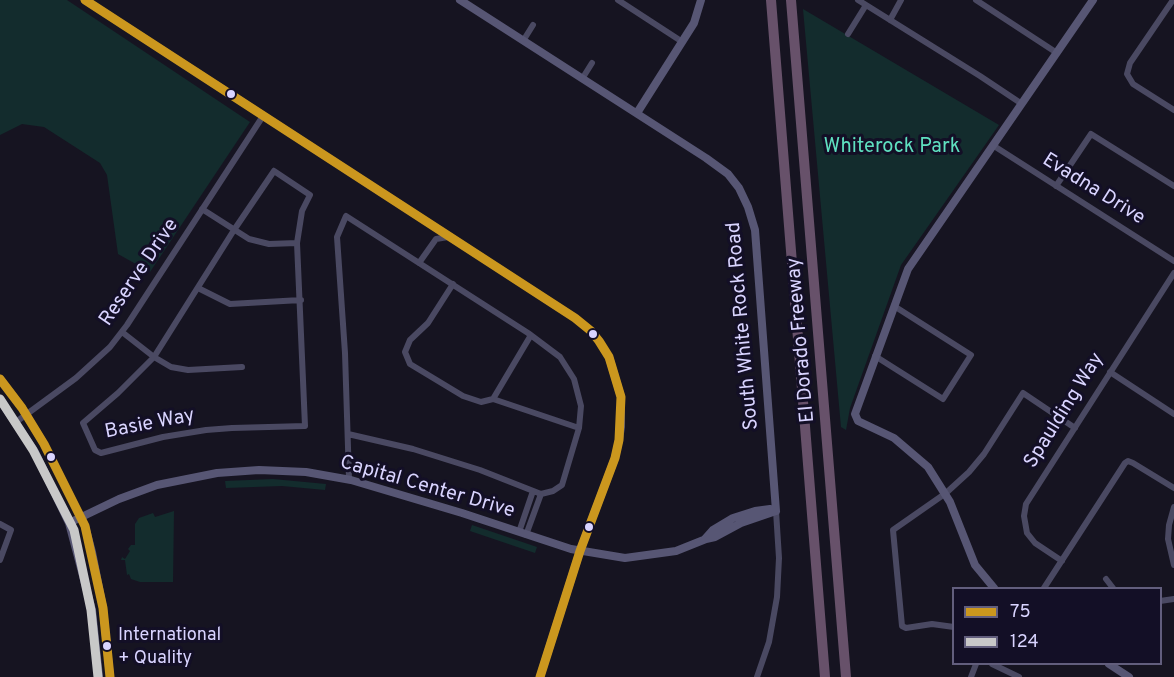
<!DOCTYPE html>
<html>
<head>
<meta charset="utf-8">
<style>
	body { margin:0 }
	#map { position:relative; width:1174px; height:677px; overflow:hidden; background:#161421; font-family:Overpass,sans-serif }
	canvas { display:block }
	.legend { position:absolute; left:952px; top:587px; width:210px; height:78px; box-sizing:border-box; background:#130f26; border:2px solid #625e7d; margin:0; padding:8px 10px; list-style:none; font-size:18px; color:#d9d4ff }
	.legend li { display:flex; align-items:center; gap:12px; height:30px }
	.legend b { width:30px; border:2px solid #625e7d }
</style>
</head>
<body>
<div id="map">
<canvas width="1174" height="677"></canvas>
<ul class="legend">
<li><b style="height:8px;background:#cb971e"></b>75</li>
<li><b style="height:8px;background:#c8c8c8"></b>124</li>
</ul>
</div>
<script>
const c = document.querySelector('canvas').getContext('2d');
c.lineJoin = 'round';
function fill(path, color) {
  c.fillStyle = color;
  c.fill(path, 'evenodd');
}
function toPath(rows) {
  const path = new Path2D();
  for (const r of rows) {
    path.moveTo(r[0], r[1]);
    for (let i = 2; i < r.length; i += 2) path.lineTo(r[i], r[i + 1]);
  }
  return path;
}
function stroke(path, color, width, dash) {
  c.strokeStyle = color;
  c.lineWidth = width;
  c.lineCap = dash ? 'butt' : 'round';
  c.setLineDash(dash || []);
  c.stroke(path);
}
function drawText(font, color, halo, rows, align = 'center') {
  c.font = font + ' Overpass,sans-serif';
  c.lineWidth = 6;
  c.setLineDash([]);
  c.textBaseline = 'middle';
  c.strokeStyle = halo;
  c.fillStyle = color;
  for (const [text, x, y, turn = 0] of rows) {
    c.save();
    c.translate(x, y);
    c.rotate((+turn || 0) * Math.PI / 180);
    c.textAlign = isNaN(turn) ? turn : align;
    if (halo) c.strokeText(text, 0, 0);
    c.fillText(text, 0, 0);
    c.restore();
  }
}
fill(toPath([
	[0,0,67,0,250,122,150,272,118,254,107,175,100,163,44,127,22,124,0,135],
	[803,9,999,125,901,265,850,408,846,430,841,427],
	[273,479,326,484,325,490,282,486,226,488,225,481],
	[174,511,173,582,140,582,131,579,129,574,127,575,125,560,121,560,122,557,125,559,130,551,128,549,131,545,135,545,135,524,139,518,153,513,155,517],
	[472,525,537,547,535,553,470,531]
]), '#132c2d');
stroke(toPath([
	[618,0,681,41],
	[858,0,980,76,1022,104],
	[976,0,1057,53],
	[1173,0,1130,63,1127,74,1133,84,1174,110],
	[890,20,901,0],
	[848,34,866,5],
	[523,41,533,25],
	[582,79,592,63],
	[994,146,1174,261],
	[274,171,310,195,302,211,297,243,305,426,232,428,206,430,163,437,101,453,95,450,83,423,118,393,154,357,234,230,274,171],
	[1056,186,1091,134,1174,186],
	[202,209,249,239,269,244,297,243],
	[419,263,436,239,448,237],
	[453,284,428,323,410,340,405,352,410,364,463,396,481,402,493,399],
	[198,288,230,304,301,300],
	[122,332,154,357,171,367,188,370,242,367],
	[531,335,493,399,579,428],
	[875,356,943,399,971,355,894,306],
	[1110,372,1174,414],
	[16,422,76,378,110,347,127,325,263,116],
	[348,434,413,449,480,470,541,494,553,491,562,485,579,428,581,406,574,379,560,357,528,333,346,216,337,237,345,353,349,479],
	[1174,507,1169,525,1168,539,1174,565],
	[0,524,11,530,0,560],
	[519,532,533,491],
	[526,535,541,494],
	[1062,561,1035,543,1027,533,1024,516,1026,504,1174,273],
	[1106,579,1113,588],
	[1044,588,1125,463,1128,461,1133,463,1174,488],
	[1160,601,1174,599],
	[954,627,932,624,906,628,902,626,893,530,946,493,969,472,984,454,1023,393,1075,428],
	[992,664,1019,677],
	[757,677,769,642,777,597,779,558,776,511],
	[971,677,976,664]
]), '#4a4962', 6);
stroke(toPath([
	[85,0,575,318,591,331,599,341,609,357,621,397,621,427,619,440,615,458,580,551,540,677],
	[460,0,706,158,728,174,739,188,748,207,755,230,776,511],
	[637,113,694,23,701,0],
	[0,379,22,408,44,444,85,526,92,552,103,608,110,677],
	[0,400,35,452,69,523,92,610,99,677],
	[69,523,119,499,157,485,217,473,259,470,306,472,351,480,462,513,571,549,625,558,676,551,706,539,715,537,741,523,776,511],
	[705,539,713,530,733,518,755,511,770,509],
	[994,588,975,565,950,502,928,467,894,438,858,421,855,414,908,269,1093,0],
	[1109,664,1129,677]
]), '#575674', 8);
stroke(toPath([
	[771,0,825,677],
	[791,0,846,677]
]), '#67516a', 10);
stroke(toPath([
	[85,0,575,318,591,331,599,341,609,357,621,397,619,440,615,458,580,551,540,677],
	[0,379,22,408,44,444,85,526,103,608,110,677]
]), '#cb971e', 9);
stroke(toPath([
	[0,399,33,450,74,530,91,610,98,677]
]), '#c8c8c8', 9);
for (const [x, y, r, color] of [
	[231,94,5,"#d9d4ff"],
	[593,334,5,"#d9d4ff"],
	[51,457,5,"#d9d4ff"],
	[589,527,5,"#d9d4ff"],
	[107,646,5,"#d9d4ff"]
]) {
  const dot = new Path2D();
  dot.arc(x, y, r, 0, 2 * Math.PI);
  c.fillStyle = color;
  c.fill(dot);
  stroke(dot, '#130f26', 2);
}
drawText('18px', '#d9d4ff', '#130f26', [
	["International",118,636],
	["+ Quality",118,659]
], 'left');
drawText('20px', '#5fe0c0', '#130f26', [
	["Whiterock Park",892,148]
]);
drawText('20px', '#d9d4ff', '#130f26', [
	["Evadna Drive",1093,190,32],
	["Reserve Drive",140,273,-56],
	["South White Rock Road",744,326,-95],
	["El Dorado Freeway",802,340,-95],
	["Spaulding Way",1065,411,-58],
	["Basie Way",150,425,-11],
	["Capital Center Drive",427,488,16]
]);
</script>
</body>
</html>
